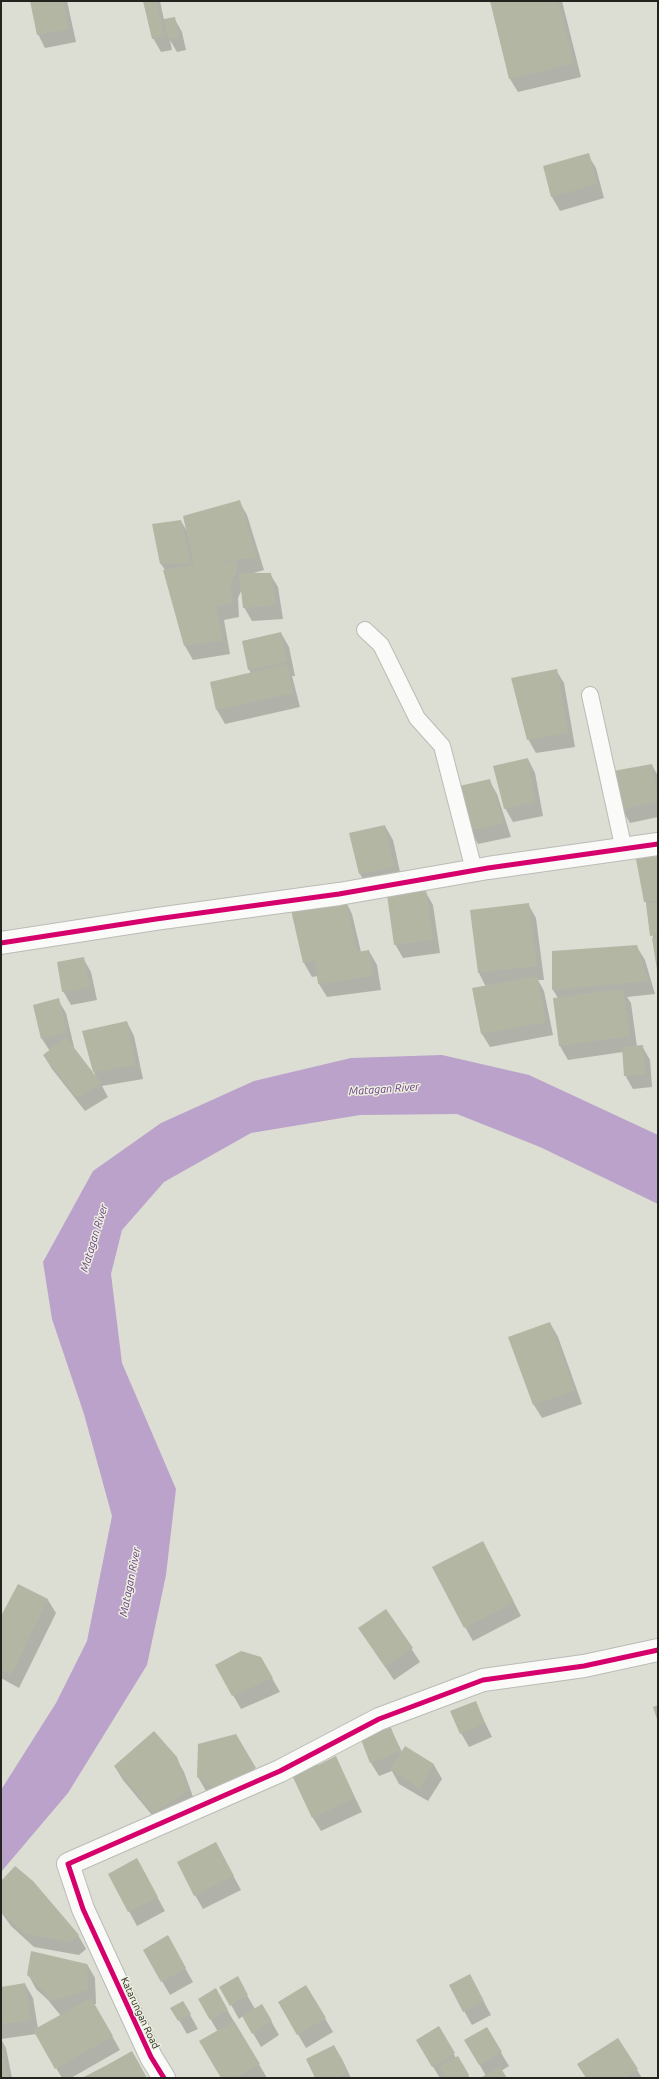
<!DOCTYPE html>
<html>
<head>
<meta charset="utf-8">
<style>
	body { margin:0 }
	#map { position:relative; width:659px; height:2079px; overflow:hidden; background:#dcded4; font-family:Ubuntu,sans-serif }
	canvas { display:block }
	.frame { position:absolute; inset:0; border:2px solid #23241e; pointer-events:none }
</style>
</head>
<body>
<div id="map">
<canvas width="659" height="2079"></canvas>
<div class="frame"></div>
</div>
<script>
const c = document.querySelector('canvas').getContext('2d');
c.lineJoin = 'round';
function fill(path, color) {
  c.fillStyle = color;
  c.fill(path, 'evenodd');
}
function toPath(rows) {
  const path = new Path2D();
  for (const r of rows) {
    path.moveTo(r[0], r[1]);
    for (let i = 2; i < r.length; i += 2) path.lineTo(r[i], r[i + 1]);
  }
  return path;
}
function stroke(path, color, width, dash) {
  c.strokeStyle = color;
  c.lineWidth = width;
  c.lineCap = dash ? 'butt' : 'round';
  c.setLineDash(dash || []);
  c.stroke(path);
}
function drawText(font, color, halo, rows, align = 'center') {
  c.font = font + ' Ubuntu,sans-serif';
  c.lineWidth = 3;
  c.setLineDash([]);
  c.textBaseline = 'middle';
  c.strokeStyle = halo;
  c.fillStyle = color;
  for (const [text, x, y, turn = 0] of rows) {
    c.save();
    c.translate(x, y);
    c.rotate((+turn || 0) * Math.PI / 180);
    c.textAlign = isNaN(turn) ? turn : align;
    if (halo) c.strokeText(text, 0, 0);
    c.fillText(text, 0, 0);
    c.restore();
  }
}
fill(toPath([
	[442,1055,529,1075,658,1135,658,1204,540,1147,457,1114,360,1115,251,1133,164,1182,122,1230,111,1274,122,1363,176,1489,166,1575,147,1665,68,1793,1,1872,1,1790,56,1703,87,1641,112,1516,84,1414,52,1319,43,1262,93,1171,161,1123,254,1081,351,1058]
]), '#baa2ca');
fill(toPath([
	[31,1,67,1,76,42,45,48,38,34],
	[144,1,160,1,164,20,174,18,182,32,186,50,177,52,170,40,172,50,161,52,153,38],
	[491,1,562,1,581,77,518,92,510,79],
	[588,155,596,168,604,198,560,211,552,197,544,167],
	[239,501,247,515,264,570,250,574,270,574,278,587,283,619,252,621,244,607,242,589,238,598,239,617,224,620,230,654,193,660,185,646,165,570,161,564,153,525,181,521,188,533],
	[281,633,289,647,295,676,292,676,300,707,225,724,217,710,211,683,251,674,249,669],
	[556,670,564,683,575,747,536,753,528,739],
	[528,759,535,773,543,816,513,822,505,808],
	[652,765,658,776,658,817,630,823,622,809],
	[489,780,497,794,511,837,478,844,470,830],
	[385,826,393,840,402,881,368,888,360,874,351,834],
	[658,857,658,969,648,907,645,901],
	[425,891,433,905,440,953,403,958,395,944],
	[345,900,352,914,361,952,369,951,377,965,381,990,327,997,319,984,318,976,312,977,304,963,293,911],
	[528,904,536,918,544,980,538,980,544,991,553,1035,490,1047,482,1034,486,987,479,973],
	[637,947,645,960,655,994,627,997,631,1003,637,1047,642,1046,650,1060,652,1087,633,1089,625,1075,623,1052,568,1060,560,1046,554,999,558,998,553,990],
	[83,958,91,972,97,1000,71,1005,63,991],
	[58,1000,66,1013,74,1047,72,1047,96,1078,94,1072,127,1022,134,1036,143,1079,102,1086,108,1097,85,1111,52,1069,44,1056,50,1051,42,1039],
	[550,1323,558,1337,582,1404,542,1418,534,1405],
	[490,1556,521,1616,473,1641,465,1627],
	[48,1600,56,1613,19,1688,1,1678,1,1619],
	[386,1610,420,1662,394,1680,359,1628],
	[268,1671,280,1692,241,1709,233,1695],
	[475,1702,492,1737,469,1747,461,1733],
	[390,1727,402,1752,405,1747,434,1765,442,1779,428,1801,399,1784,392,1771,379,1776,371,1763],
	[235,1735,263,1782,224,1801,206,1791,198,1777],
	[176,1758,184,1772,196,1805,161,1826,123,1780,115,1767],
	[336,1758,362,1812,321,1831,313,1818,318,1767],
	[223,1857,241,1890,203,1909,195,1895],
	[15,1868,78,1935,86,1949,79,1955,34,1947,11,1926,1,1912,1,1882],
	[144,1873,165,1911,137,1926,109,1874],
	[144,1950,175,1950,193,1982,170,1995],
	[87,1964,95,1978,96,2004,94,2004,120,2050,71,2078,62,2078,36,2034,1,2039,6,2048,12,2078,1,2078,1,1988,25,1984,33,1998,38,2029,61,2016,48,2000,36,1989,28,1974],
	[237,1978,255,2009,262,2005,279,2035,261,2047,243,2016,239,2019,221,1987],
	[306,1986,333,2032,306,2048,279,2002],
	[215,1989,267,2078,222,2078,218,2032,199,1999],
	[477,1989,491,2015,472,2025,464,2011],
	[183,2002,198,2029,187,2034,172,2008],
	[439,2027,456,2058,458,2057,470,2078,440,2078,425,2054],
	[486,2028,509,2066,501,2071,505,2078,482,2078,486,2076,466,2041],
	[618,2039,642,2078,586,2078],
	[334,2046,342,2059,351,2078,316,2078]
]), '#0003');
fill(toPath([
	[30,1,63,1,69,29,37,35],
	[143,1,156,1,165,36,152,39],
	[490,1,558,1,574,63,509,79],
	[175,17,179,37,168,39,164,19],
	[589,153,597,184,551,197,543,166],
	[240,500,257,557,206,563,237,561,236,572,231,583,232,604,216,606,223,641,184,646,163,570,194,565,183,516],
	[181,520,191,563,160,564,152,524],
	[239,573,271,573,276,605,243,608],
	[281,632,287,662,248,670,242,641],
	[287,664,293,693,216,710,210,682],
	[557,669,568,733,527,740,511,678],
	[528,758,535,802,504,809,493,766],
	[652,764,658,802,621,809,613,771],
	[490,779,504,823,469,831,455,787],
	[385,825,394,867,359,874,349,833],
	[658,856,658,900,644,902,636,859],
	[426,890,433,939,394,945,387,895],
	[345,899,357,952,369,950,373,976,318,984,315,961,303,963,291,910],
	[529,903,537,966,478,973,470,910],
	[658,903,658,935,650,936,646,904],
	[652,938,658,938,658,970,657,970],
	[637,945,648,981,552,990,552,951],
	[84,957,90,987,62,992,57,962],
	[537,976,546,1022,481,1034,472,988],
	[623,989,630,1036,559,1046,553,998],
	[59,998,67,1033,41,1039,33,1005],
	[127,1021,136,1065,93,1072,82,1031],
	[66,1037,101,1083,77,1098,43,1055],
	[643,1045,645,1074,624,1076,622,1047],
	[550,1322,575,1390,533,1405,508,1337],
	[483,1541,514,1602,464,1628,432,1567],
	[18,1584,48,1599,11,1675,1,1669,1,1616],
	[386,1609,413,1648,385,1667,358,1628],
	[241,1651,261,1657,273,1678,232,1696,215,1665],
	[476,1701,485,1723,460,1734,450,1711],
	[658,1705,658,1722,653,1707],
	[390,1725,400,1751,370,1763,360,1737],
	[154,1731,177,1757,189,1790,153,1813,114,1766],
	[236,1734,256,1768,215,1788,197,1777,198,1744],
	[405,1746,434,1764,420,1788,390,1770],
	[336,1756,355,1798,312,1818,290,1771,313,1760,318,1765],
	[216,1842,234,1876,194,1896,177,1862],
	[137,1858,158,1897,128,1912,108,1874],
	[15,1866,33,1881,79,1935,71,1942,25,1934,2,1913,1,1881],
	[168,1935,186,1968,161,1982,143,1950],
	[31,1951,87,1964,88,1990,51,2001,39,1986,27,1975],
	[470,1974,484,2001,463,2012,449,1985],
	[238,1976,248,1995,230,2006,219,1987],
	[25,1983,31,2020,1,2024,1,1987],
	[306,1985,326,2018,297,2035,278,2002],
	[216,1988,228,2010,210,2020,198,1999],
	[91,1998,113,2036,55,2069,33,2030],
	[183,2001,191,2014,178,2021,170,2008],
	[262,2004,272,2021,252,2034,242,2016],
	[234,2021,260,2064,235,2078,221,2078,199,2041],
	[439,2026,455,2053,432,2067,416,2040],
	[487,2027,502,2052,479,2065,464,2040],
	[618,2038,638,2069,625,2078,586,2078,577,2064],
	[334,2045,348,2072,337,2078,315,2078,306,2059],
	[1,2047,2,2047,8,2078,1,2078],
	[132,2051,147,2078,82,2078,107,2065],
	[458,2056,469,2075,463,2078,446,2078,439,2067],
	[500,2067,507,2078,480,2078]
]), '#b3b6a3');
const service = toPath([
	[365,630,381,645,417,718,442,746,474,870],
	[590,695,624,850]
]);
const minor = toPath([
	[1,943,156,919,339,894,488,868,658,844],
	[164,2078,151,2057,83,1909,68,1864,280,1771,379,1719,483,1680,584,1666,658,1650]
]);
stroke(service, '#babcb5', 18);
stroke(minor, '#babcb5', 24);
stroke(service, '#fafaf9', 16);
stroke(minor, '#fafaf9', 22);
stroke(toPath([
	[1,943,156,919,339,894,488,868,658,844],
	[164,2078,151,2057,83,1909,68,1864,280,1771,379,1719,483,1680,584,1666,658,1650]
]), '#d6006c', 5);
drawText('10px', '#23241e', '#ecefde', [
	["Katarungan Road",140,2013,65]
]);
drawText('italic 11px', '#683b86', '#ecefde', [
	["Matagan River",384,1089,-4],
	["Matagan River",94,1238,-73],
	["Matagan River",130,1582,-79]
]);
</script>
</body>
</html>
